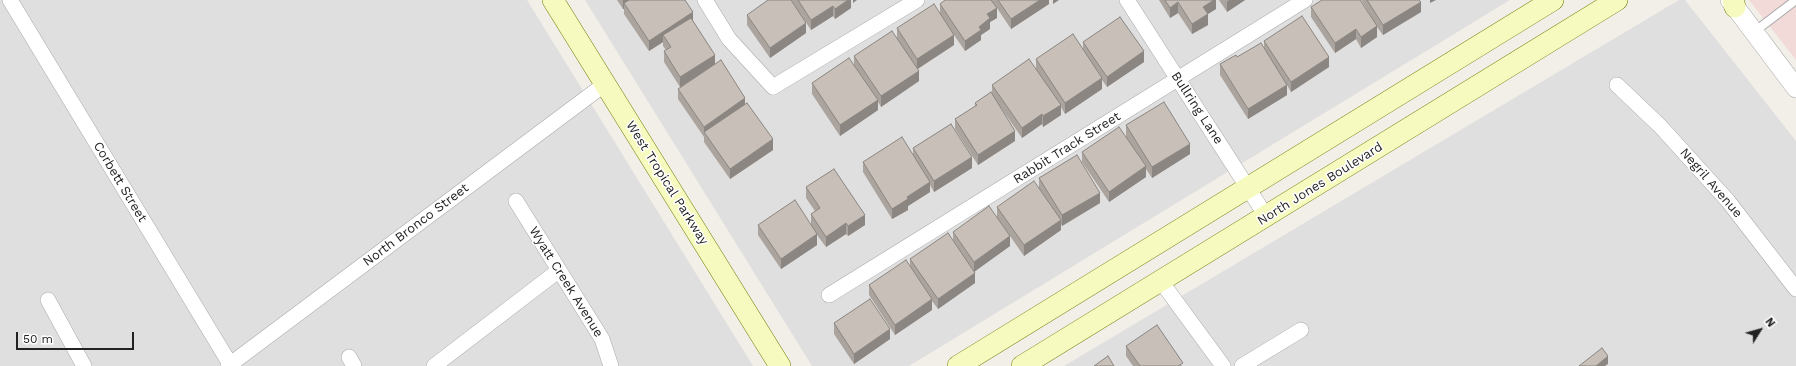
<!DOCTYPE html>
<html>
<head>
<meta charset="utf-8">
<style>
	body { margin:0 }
	#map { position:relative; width:1796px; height:366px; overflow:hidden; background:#f2efe9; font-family:"Work Sans",sans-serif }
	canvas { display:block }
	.north { position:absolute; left:1740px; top:310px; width:40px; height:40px; -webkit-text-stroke:3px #fff; paint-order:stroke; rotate:53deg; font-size:11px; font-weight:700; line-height:16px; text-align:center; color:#222 }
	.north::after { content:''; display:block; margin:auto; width:14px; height:18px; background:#222; clip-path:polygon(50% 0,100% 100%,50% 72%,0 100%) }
	.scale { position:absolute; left:16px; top:332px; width:118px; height:18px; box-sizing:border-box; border:2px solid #222; border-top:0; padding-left:5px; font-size:12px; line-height:14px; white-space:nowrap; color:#222; -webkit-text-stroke:3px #fff; paint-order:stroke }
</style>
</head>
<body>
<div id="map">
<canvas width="1796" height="366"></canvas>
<div class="north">N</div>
<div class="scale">50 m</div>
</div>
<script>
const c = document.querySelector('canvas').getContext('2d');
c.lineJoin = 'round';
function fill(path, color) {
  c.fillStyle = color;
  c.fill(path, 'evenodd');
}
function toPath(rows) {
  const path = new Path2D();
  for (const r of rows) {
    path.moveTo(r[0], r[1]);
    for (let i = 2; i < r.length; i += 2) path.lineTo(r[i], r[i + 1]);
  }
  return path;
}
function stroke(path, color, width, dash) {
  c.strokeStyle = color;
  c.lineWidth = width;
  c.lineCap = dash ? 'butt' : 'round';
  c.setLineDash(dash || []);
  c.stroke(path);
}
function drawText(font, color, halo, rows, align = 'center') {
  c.font = font + ' "Work Sans",sans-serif';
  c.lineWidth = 3;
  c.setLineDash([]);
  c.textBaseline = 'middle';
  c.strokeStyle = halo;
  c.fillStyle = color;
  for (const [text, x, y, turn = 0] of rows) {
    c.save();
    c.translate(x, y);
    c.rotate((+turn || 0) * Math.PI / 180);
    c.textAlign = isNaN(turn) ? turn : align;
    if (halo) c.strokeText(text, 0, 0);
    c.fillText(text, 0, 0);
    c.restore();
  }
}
fill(toPath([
	[0,0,527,0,753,366,0,366],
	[585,0,1510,0,909,366,812,366],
	[1679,0,1685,0,1796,141,1796,366,1064,366]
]), '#e0dfdf');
fill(toPath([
	[1749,0,1796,0,1796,60]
]), '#f2dad9');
const service = toPath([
	[1754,32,1796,0]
]);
const minor = toPath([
	[10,0,230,364],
	[705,0,729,39,773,87,917,0],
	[1127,0,1266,216],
	[1617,85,1661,127,1728,201,1796,289],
	[516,201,602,339,611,366],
	[1160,280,1223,366],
	[829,295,1305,0],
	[48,300,84,366],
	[349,357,354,366],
	[228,366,605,84],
	[434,366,558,271],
	[1242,366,1301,330]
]);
const tertiary = toPath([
	[1730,0,1796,88]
]);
const secondary = toPath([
	[553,0,780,366],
	[1733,0,1735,7],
	[958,366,1553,0],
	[1022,366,1617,0]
]);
stroke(service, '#a9a9a9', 10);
stroke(minor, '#a9a9a9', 16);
stroke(tertiary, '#a9a9a9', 20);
stroke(secondary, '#707d05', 22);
stroke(service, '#fff', 8);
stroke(minor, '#fff', 15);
stroke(tertiary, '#fff', 19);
stroke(secondary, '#f7fabf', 21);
fill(toPath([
	[617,0,685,0,693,21,715,64,745,104,773,150,730,179,704,142,704,136,704,137,678,99,678,89,680,87,664,62,664,51,666,50,663,46,663,42,649,51,624,14,624,9,623,9],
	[791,0,851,0,851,8,835,19,833,16,811,30],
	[992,0,1049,0,1049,4,1011,29,997,8,997,18,990,22,990,29,981,35,981,40,965,51,954,35,954,45,918,69,919,81,881,107,878,102,878,110,840,136,812,94,812,83,854,64,854,56,897,39,897,28,940,12,940,4],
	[1159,0,1216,0,1216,9,1208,14,1208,25,1192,34,1178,13,1170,18],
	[1219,0,1245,0,1227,12],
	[1361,0,1419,0,1421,12,1383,35,1377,27,1377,37,1361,48,1356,39,1335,53,1311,17,1311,7,1373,20],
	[747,15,806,33,770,58,747,25],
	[1264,41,1329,67,1291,92,1287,85,1287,95,1248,119,1220,75,1220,64,1237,57,1264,48],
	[1083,42,1144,62,1107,87,1102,80,1102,89,1065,114,1061,107,1061,115,1043,127,1042,124,1022,138,999,105,1015,141,978,165,955,129,955,119,975,107,975,103,992,94,992,85,1036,68,1036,59,1083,49],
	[1126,125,1190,154,1152,178,1146,169,1146,177,1109,202,1082,162,1082,152,1126,136],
	[913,148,972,168,934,192,930,185,930,192,908,206,908,210,892,219,863,172,863,162,913,155],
	[1039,178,1100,203,1062,226,1061,224,1061,230,1024,256,1010,236,1010,246,975,271,975,283,938,309,932,301,932,310,895,335,869,295,869,285,910,267,910,259,953,240,953,232,997,217,997,207,1039,188],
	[806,187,865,225,848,236,846,234,826,247,817,235,817,245,781,269,758,235,758,225,811,224,811,214,815,211,806,198],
	[834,323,890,339,854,364,834,334],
	[1126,346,1183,366,1133,366,1126,356]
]), '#aba49e');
fill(toPath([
	[623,0,637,0,624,3,624,9,623,9],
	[848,0,851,0,851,8,835,19,835,9],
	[853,0,857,0,853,3],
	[1040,0,1049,0,1049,4,1011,29,1011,19],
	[1053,0,1059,0,1053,4],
	[1214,0,1216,0,1216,9,1203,17,1203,7],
	[1229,0,1245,0,1227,12,1227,2],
	[1430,0,1436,0,1430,3],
	[1178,2,1178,13,1170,18,1170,8],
	[1421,2,1421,12,1383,35,1383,25],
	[833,6,833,16,811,30,811,20],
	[997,8,997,18,990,22,990,29,981,35,981,40,965,51,965,41,979,27,987,14],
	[693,12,693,22,663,35,663,42,649,51,649,41],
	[1208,14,1208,25,1192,34,1192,24],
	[806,23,806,33,770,58,770,48],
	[1377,26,1377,37,1361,48,1361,37],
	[1356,29,1356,39,1335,53,1335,43],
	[954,35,954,45,917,69,917,59],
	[1144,51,1144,62,1107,87,1107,77],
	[715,55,715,65,680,87,680,77],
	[1329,57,1329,67,1291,92,1291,82],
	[919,71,919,81,881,107,881,96],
	[1102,78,1102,89,1065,114,1065,103],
	[1287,85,1287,95,1248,119,1248,109],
	[745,98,745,109,704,132,704,137,704,127],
	[878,100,878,110,840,136,840,125],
	[1061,105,1061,115,1043,127,1043,116],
	[1042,114,1042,124,1022,138,1022,128],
	[1015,131,1015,141,978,165,978,155],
	[773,139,773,150,730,179,730,169],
	[1190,144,1190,154,1152,178,1152,167],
	[972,157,972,168,934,192,934,181],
	[1146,166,1146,177,1109,202,1109,192],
	[930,182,930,192,908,206,908,210,892,219,892,209,907,197],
	[1100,193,1100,203,1062,226,1062,215],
	[865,215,865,225,848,236,848,226],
	[1061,220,1061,230,1024,256,1024,245],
	[846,223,846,234,826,247,826,237],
	[817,234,817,245,781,269,781,259],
	[1010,236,1010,246,974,272,974,262],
	[975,273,975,283,938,309,938,299],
	[932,299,932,310,895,335,895,325],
	[890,329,890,339,854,364,854,354],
	[1608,356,1608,364,1605,366,1596,366]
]), '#8b8681');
const building = toPath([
	[629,0,685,0,693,12,649,41,624,3,629,0],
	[768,0,791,0,806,23,770,48,747,15,768,0],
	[798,0,848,0,835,9,833,6,811,20,798,0],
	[945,0,991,0,997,8,987,14,990,18,979,27,981,30,965,41,940,4,945,0],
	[998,0,1040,0,1011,19,998,0],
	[1165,0,1214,0,1203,7,1208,14,1192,24,1178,2,1170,8,1165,0],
	[1322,0,1360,0,1377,26,1361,37,1356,29,1335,43,1311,7,1322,0],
	[1367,0,1419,0,1421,2,1383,25,1367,0],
	[934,4,954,35,917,59,897,28,934,4],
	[1302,16,1329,57,1291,82,1264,41,1302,16],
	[1120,17,1144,51,1107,77,1083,42,1120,17],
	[691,18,715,55,680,77,664,51,671,47,663,35,691,18],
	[892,31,919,71,881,96,854,56,892,31],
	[1073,34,1102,78,1065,103,1036,59,1073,34],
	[1261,43,1287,85,1248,109,1220,64,1236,55,1237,57,1261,43],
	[849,58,878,100,840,125,812,83,849,58],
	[1029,59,1061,105,1043,116,1042,114,1022,128,992,85,1029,59],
	[721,60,745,98,704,127,678,89,721,60],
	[991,92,1015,131,978,155,955,119,977,105,975,103,991,92],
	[1164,102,1190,144,1152,167,1126,125,1164,102],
	[747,103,773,139,730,169,704,132,747,103],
	[951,124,972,157,934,181,913,148,951,124],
	[1119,127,1146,166,1109,192,1082,152,1119,127],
	[902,137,930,182,907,197,908,199,892,209,863,162,902,137],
	[1077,155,1100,193,1062,215,1039,178,1077,155],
	[834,169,865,215,848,226,846,223,826,237,811,214,820,208,806,187,834,169],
	[1034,181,1061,220,1024,245,997,207,1034,181],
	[795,200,817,234,781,259,758,225,795,200],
	[989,206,1010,236,974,262,953,232,989,206],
	[948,233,975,273,938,299,910,259,948,233],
	[906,260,932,299,895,325,869,285,906,260],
	[870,299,890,329,854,354,834,323,870,299],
	[1157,325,1183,363,1178,366,1140,366,1126,346,1157,325],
	[1602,348,1608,356,1596,366,1579,366,1602,348],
	[1108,356,1114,366,1094,366,1108,356]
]);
fill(building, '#c7bfb8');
stroke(building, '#8b8681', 1);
drawText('13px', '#222', '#fff', [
	["Bullring Lane",1197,108,57],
	["Rabbit Track Street",1067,148,-32],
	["Corbett Street",120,182,59],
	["West Tropical Parkway",667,183,58],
	["Negril Avenue",1711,183,49],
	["North Jones Boulevard",1320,184,-32],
	["North Bronco Street",416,225,-37],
	["Wyatt Creek Avenue",566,282,58]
]);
</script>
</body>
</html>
